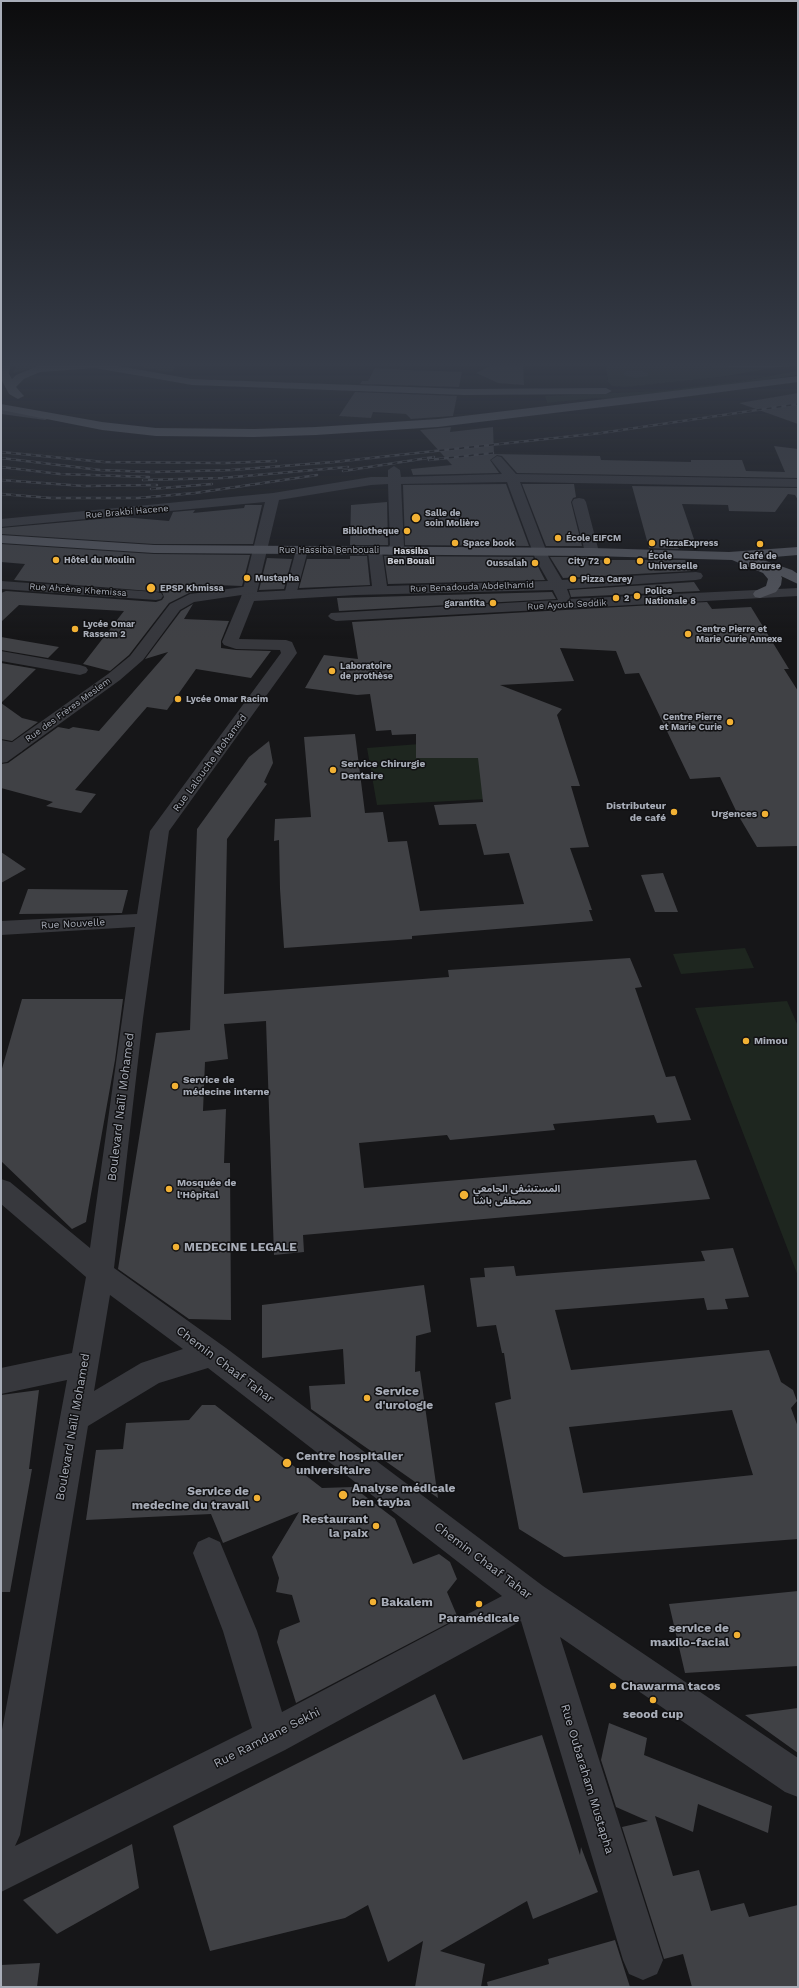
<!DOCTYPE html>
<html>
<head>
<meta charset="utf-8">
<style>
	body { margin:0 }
	#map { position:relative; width:799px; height:1988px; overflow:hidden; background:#161618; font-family:"Work Sans",sans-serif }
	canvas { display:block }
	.frame { position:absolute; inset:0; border:2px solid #a8adb8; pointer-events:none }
</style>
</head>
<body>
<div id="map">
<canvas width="799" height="1988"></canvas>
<div class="frame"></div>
</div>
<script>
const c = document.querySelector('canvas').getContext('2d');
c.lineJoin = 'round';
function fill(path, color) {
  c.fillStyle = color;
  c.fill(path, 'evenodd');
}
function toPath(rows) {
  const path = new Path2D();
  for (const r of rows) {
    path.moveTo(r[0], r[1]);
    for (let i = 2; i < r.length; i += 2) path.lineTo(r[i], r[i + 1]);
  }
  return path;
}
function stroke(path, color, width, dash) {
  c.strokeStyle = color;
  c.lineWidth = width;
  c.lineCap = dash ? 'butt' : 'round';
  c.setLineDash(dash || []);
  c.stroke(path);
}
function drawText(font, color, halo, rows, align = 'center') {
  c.font = font + ' "Work Sans","Noto Sans Arabic",sans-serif';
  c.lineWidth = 3;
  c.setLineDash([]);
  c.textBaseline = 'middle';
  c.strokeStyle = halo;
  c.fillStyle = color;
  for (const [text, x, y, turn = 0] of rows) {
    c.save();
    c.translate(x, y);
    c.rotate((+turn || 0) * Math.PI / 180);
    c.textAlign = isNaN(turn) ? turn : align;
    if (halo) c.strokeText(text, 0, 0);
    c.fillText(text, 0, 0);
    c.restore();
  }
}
fill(toPath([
	[18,362,43,362,49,364,13,373],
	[118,362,179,362,173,371,167,372],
	[603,362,771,368,721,377,625,387,612,386,608,382,606,366],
	[798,371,798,375,752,382,608,399,596,398,547,403,545,396,659,391,742,381],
	[433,743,490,756,505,798,377,805,367,748],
	[745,948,754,968,681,974,673,954],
	[787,1001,798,1026,798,1276,695,1008]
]), '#1e261f');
fill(toPath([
	[638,370,648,373,648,376,635,378,623,375,626,371]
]), '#2c353c');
fill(toPath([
	[501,363,523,363,524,385,498,383,476,373,493,365],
	[375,368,408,370,462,372,459,387,360,384,362,381,368,381],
	[355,392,457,396,453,416,411,419,406,414,373,412,371,418,339,416],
	[798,393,798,424,739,403,775,397],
	[451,427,450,432,493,427,494,454,600,456,601,460,691,462,691,460,742,460,746,471,785,472,774,446,798,449,798,478,517,473,502,456,497,455,490,460,499,473,413,475,411,469,452,465,420,430],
	[506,484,529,546,405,545,403,485],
	[522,484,574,484,576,497,573,498,571,502,582,546,546,546],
	[632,486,798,488,798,500,795,495,788,494,775,512,729,511,728,505,682,504,696,545,676,545,679,549,649,548],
	[387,502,388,545,350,545,351,505],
	[245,505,262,505,253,544,154,544,1,534,1,528,122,517,169,521,173,512,195,510,193,513,244,508],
	[1,544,154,554,250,555,242,586,216,585,214,588,203,587,201,591,189,593,169,603,129,655,110,671,83,664,124,611,19,605,1,622,1,593,6,591,156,602,162,600,164,597,162,592,14,580,25,564,1,562],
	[350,556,367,556,370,585,299,588,307,559,350,559],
	[384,556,533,557,545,580,388,584],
	[550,557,587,557,588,560,685,560,691,571,563,578],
	[267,558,292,559,284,589,259,590],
	[694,582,700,591,571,597,569,590],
	[552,592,556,599,339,611,337,598],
	[707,602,712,609,751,607,789,669,784,669,798,691,798,846,757,847,738,815,720,777,690,779,639,673,625,674,616,651,560,648,574,681,500,685,562,709,557,715,580,786,571,786,589,847,570,848,592,910,589,910,593,921,412,936,412,939,284,948,280,889,279,840,274,841,275,819,311,817,304,737,355,734,365,813,383,812,388,842,407,841,420,911,524,904,509,853,484,855,476,824,439,825,434,805,483,802,478,758,416,758,416,734,392,735,391,730,376,731,370,694,357,695,305,688,324,655,358,659,352,622],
	[193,604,184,619,229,621,221,641,221,648,236,650,271,651,251,678,196,669,167,710,147,707,75,790,96,794,81,813,46,806,53,802,1,788,1,764,8,763,58,727,69,729,73,727,99,731,168,652,145,659,181,611],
	[1,637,59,647,48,658,1,650],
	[1,663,36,669,1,703],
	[1,703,22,718,38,722,12,741,1,739],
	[269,741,273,763,264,782,267,784,227,839,224,994,449,977,448,970,630,958,642,987,635,988,666,1077,675,1076,691,1120,657,1123,654,1115,553,1124,555,1130,450,1140,447,1135,359,1143,364,1188,696,1160,710,1199,303,1235,304,1252,274,1255,266,1021,224,1024,228,1059,205,1062,203,1111,226,1109,224,1163,230,1163,231,1320,189,1319,118,1269,156,1033,190,1030,197,829,249,757],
	[1,852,26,869,1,883],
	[663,873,678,912,655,912,641,875],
	[28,889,128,890,122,913,19,914],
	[22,999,123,999,115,1060,86,1222,72,1229,1,1161,1,1072],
	[733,1248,749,1297,725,1299,728,1309,707,1310,704,1298,555,1310,571,1370,769,1350,781,1382,793,1390,797,1401,791,1408,798,1427,798,1539,564,1557,519,1529,495,1403,511,1399,504,1353,502,1353,496,1325,477,1327,470,1278,485,1277,484,1268,514,1266,516,1276,705,1261,701,1251],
	[732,1410,753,1475,583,1493,569,1427],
	[424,1285,431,1332,416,1336,415,1372,420,1371,438,1498,311,1409,309,1386,345,1384,343,1349,262,1358,262,1305],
	[39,1390,29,1469,32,1469,10,1592,1,1592,1,1395],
	[202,1405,215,1405,322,1488,353,1487,395,1519,413,1564,439,1554,450,1562,457,1579,447,1592,458,1618,296,1703,277,1642,280,1630,300,1622,292,1595,276,1592,279,1578,272,1557,299,1512,223,1543,211,1514,86,1520,96,1450,123,1449,126,1423,189,1420],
	[798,1591,798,1666,685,1673,669,1604],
	[435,1694,463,1760,542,1735,580,1855,581,1847,598,1892,533,1919,527,1901,440,1951,485,1964,481,1987,415,1987,423,1941,388,1962,368,1905,345,1918,210,1951,173,1826],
	[798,1708,798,1753,745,1715],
	[609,1723,647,1738,644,1755,772,1806,768,1833,698,1804,693,1832,655,1816,673,1876,699,1870,711,1911,744,1903,749,1917,798,1905,798,1987,692,1987,683,1954,664,1959,622,1827,648,1821,616,1807,601,1760],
	[132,1844,139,1888,57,1934,23,1900],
	[615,1940,630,1987,488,1987,487,1982,549,1964,548,1959],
	[40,1963,37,1987,1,1987,1,1965]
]), '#404145');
fill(toPath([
	[302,547,308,550,296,595,290,599,286,598,284,595,296,550,302,547]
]), '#37383d');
fill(toPath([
	[497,456,501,457,516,474,798,479,798,487,520,482,549,558,562,580,696,572,701,573,703,576,701,579,696,580,567,589,570,597,569,599,798,588,798,596,336,621,331,619,328,616,331,613,558,600,553,590,356,595,254,601,239,639,286,640,292,642,297,653,169,831,143,1018,114,1268,226,1348,543,1586,798,1758,798,1797,785,1792,560,1637,663,1960,657,1974,643,1980,629,1974,623,1960,521,1621,285,1750,1,1892,1,1735,67,1380,1,1394,1,1368,72,1353,86,1277,1,1204,1,1179,10,1182,90,1248,135,927,1,935,1,921,137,914,150,831,281,653,280,650,236,649,224,645,222,642,241,597,265,502,1,527,1,519,273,493,371,477,388,477,388,470,394,466,400,470,401,477,502,474,491,460,497,456],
	[507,482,535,558,548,581,387,586,382,551,380,548,375,547,370,548,368,551,372,586,257,592,279,500,371,485,388,484,390,545,385,551,387,554,392,555,397,554,404,546,401,484,507,482],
	[110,1295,183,1349,141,1363,94,1391,110,1295],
	[208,1368,502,1596,282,1712,257,1631,220,1542,209,1537,198,1542,193,1553,223,1631,252,1728,15,1846,20,1835,88,1426,159,1383,208,1368],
	[579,498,584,499,586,502,599,552,597,555,592,556,587,555,585,552,572,502,574,499,579,498],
	[1,581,156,592,161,593,163,596,161,599,156,600,1,589,1,581],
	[1,651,80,665,86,667,88,670,86,673,80,675,1,661,1,651],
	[1,740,21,744,24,748,21,752,15,753,1,750,1,740]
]), '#37383d');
fill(toPath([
	[250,586,255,587,257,590,255,593,194,602,180,610,143,660,120,680,7,762,1,763,1,750,108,674,130,656,170,604,190,594,250,586]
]), '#37383d');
fill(toPath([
	[1,408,45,414,51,417,45,420,1,414,1,408]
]), '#45474d');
fill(toPath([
	[1,535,154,545,592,548,729,552,798,547,798,555,750,559,766,561,792,570,798,574,798,584,781,576,782,578,781,585,776,592,760,598,755,597,753,594,755,591,766,586,768,579,763,573,732,560,592,556,154,553,1,543,1,535]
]), '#53555c');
fill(toPath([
	[1,362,11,362,9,374,12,379,16,375,38,366,74,362,96,362,192,379,464,389,606,388,612,391,606,394,464,395,192,385,95,368,40,372,24,379,16,387,24,396,18,399,9,394,1,379,1,362],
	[675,362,798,362,798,366,760,368,680,365,675,362],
	[798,376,798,382,653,401,438,427,316,435,254,437,156,436,102,430,1,410,1,404,102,422,156,428,254,429,316,427,438,419,798,376]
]), '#5b5e65');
const rail = toPath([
	[1,452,104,462,226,463,276,461],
	[1,458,100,470,153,472,231,470,334,462,601,433,798,404],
	[429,460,493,453],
	[1,467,60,474,149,477],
	[343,471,434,457],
	[1,480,84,486,157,485],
	[143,480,222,478,348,467],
	[151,489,212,484],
	[1,494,51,498,138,498,195,493,317,475]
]);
stroke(rail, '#4a4c52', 2.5);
stroke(rail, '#111113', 1.5, [5]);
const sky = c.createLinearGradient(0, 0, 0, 640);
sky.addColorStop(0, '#0c0c0d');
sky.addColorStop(0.57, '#363c48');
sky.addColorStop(1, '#363c4800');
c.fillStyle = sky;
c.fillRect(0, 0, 799, 640);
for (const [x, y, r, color] of [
	[416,518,5,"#f2b134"],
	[407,531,4,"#f2b134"],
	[558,538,4,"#f2b134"],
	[455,543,4,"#f2b134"],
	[652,543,4,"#f2b134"],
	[760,544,4,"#f2b134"],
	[56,560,4,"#f2b134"],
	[607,561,4,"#f2b134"],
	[640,561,4,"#f2b134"],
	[535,563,4,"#f2b134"],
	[247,578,4,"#f2b134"],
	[573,579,4,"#f2b134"],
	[151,588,5,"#f2b134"],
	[637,596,4,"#f2b134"],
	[616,598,4,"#f2b134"],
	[493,603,4,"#f2b134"],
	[75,629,4,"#f2b134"],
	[688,634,4,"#f2b134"],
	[332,671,4,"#f2b134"],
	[178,699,4,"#f2b134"],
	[730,722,4,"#f2b134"],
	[333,770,4,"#f2b134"],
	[674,812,4,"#f2b134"],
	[765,814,4,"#f2b134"],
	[746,1041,4,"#f2b134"],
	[175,1086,4,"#f2b134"],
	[169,1189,4,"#f2b134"],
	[464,1195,5,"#f2b134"],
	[176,1247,4,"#f2b134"],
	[367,1398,4,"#f2b134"],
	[287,1463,5,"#f2b134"],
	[343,1495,5,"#f2b134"],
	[257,1498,4,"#f2b134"],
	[376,1526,4,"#f2b134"],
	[373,1602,4,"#f2b134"],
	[479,1604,4,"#f2b134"],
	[737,1635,4,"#f2b134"],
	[613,1686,4,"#f2b134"],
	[653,1700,4,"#f2b134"]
]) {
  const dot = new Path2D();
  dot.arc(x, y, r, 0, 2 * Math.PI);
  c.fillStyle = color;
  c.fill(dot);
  stroke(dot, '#111113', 1.5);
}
drawText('9px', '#a8adb8', '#111113', [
	["Rue Brakbi Hacene",127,512,-5],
	["Rue Hassiba Benbouali",329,550],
	["Rue Benadouda Abdelhamid",472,587,-2],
	["Rue Ahcène Khemissa",78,590,4],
	["Rue Ayoub Seddik",567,605,-3],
	["Rue des Frères Meslem",68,710,-36]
]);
drawText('bold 9px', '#a8adb8', '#111113', [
	["Salle de",425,513],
	["soin Molière",425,523],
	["Bibliotheque",399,531,"right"],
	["École EIFCM",566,538],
	["Space book",463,543],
	["PizzaExpress",660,543],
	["École",648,556],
	["Universelle",648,566],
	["Café de",760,556,"center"],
	["la Bourse",760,566,"center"],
	["Hôtel du Moulin",64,560],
	["City 72",599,561,"right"],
	["Oussalah",527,563,"right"],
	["Mustapha",255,578],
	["Pizza Carey",581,579],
	["EPSP Khmissa",160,588],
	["Police",645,591],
	["Nationale 8",645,601],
	["2",624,598],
	["garantita",485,603,"right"],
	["Lycée Omar",83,624],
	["Rassem 2",83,634],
	["Centre Pierre et",696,629],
	["Marie Curie Annexe",696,639],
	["Laboratoire",340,666],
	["de prothèse",340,676],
	["Lycée Omar Racim",186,699],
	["Centre Pierre",722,717,"right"],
	["et Marie Curie",722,727,"right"]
], 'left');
drawText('bold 9px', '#c9ccd4', '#111113', [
	["Hassiba",411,551],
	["Ben Bouali",411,561]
]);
drawText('10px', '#a8adb8', '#111113', [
	["Rue Lalouche Mohamed",210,763,-54],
	["Rue Nouvelle",73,924,-3]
]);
drawText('bold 10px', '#a8adb8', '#111113', [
	["Service Chirurgie",341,764],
	["Dentaire",341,776],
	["Distributeur",666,806,"right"],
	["de café",666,818,"right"],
	["Urgences",757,814,"right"],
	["Mimou",754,1041],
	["Service de",183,1080],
	["médecine interne",183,1092],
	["Mosquée de",177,1183],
	["l'Hôpital",177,1195],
	["المستشفى الجامعي",473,1189],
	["مصطفى باشا",473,1201]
], 'left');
drawText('12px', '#a8adb8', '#111113', [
	["Boulevard Naïli Mohamed",121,1107,-83],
	["Chemin Chaaf Tahar",225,1365,37],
	["Boulevard Naïli Mohamed",73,1427,-80],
	["Chemin Chaaf Tahar",483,1561,37],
	["Rue Ramdane Sekhi",267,1738,-27],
	["Rue Oubaraham Mustapha",587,1779,73]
]);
drawText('bold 12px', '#a8adb8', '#111113', [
	["MEDECINE LEGALE",184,1247],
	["Service",375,1391],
	["d'urologie",375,1405],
	["Centre hospitalier",296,1456],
	["universitaire",296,1470],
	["Analyse médicale",352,1488],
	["ben tayba",352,1502],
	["Service de",249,1491,"right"],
	["medecine du travail",249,1505,"right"],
	["Restaurant",368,1519,"right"],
	["la paix",368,1533,"right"],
	["Bakalem",381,1602],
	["Paramédicale",479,1618,"center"],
	["service de",729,1628,"right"],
	["maxilo-facial",729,1642,"right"],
	["Chawarma tacos",621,1686],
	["seood cup",653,1714,"center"]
], 'left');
</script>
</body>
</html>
